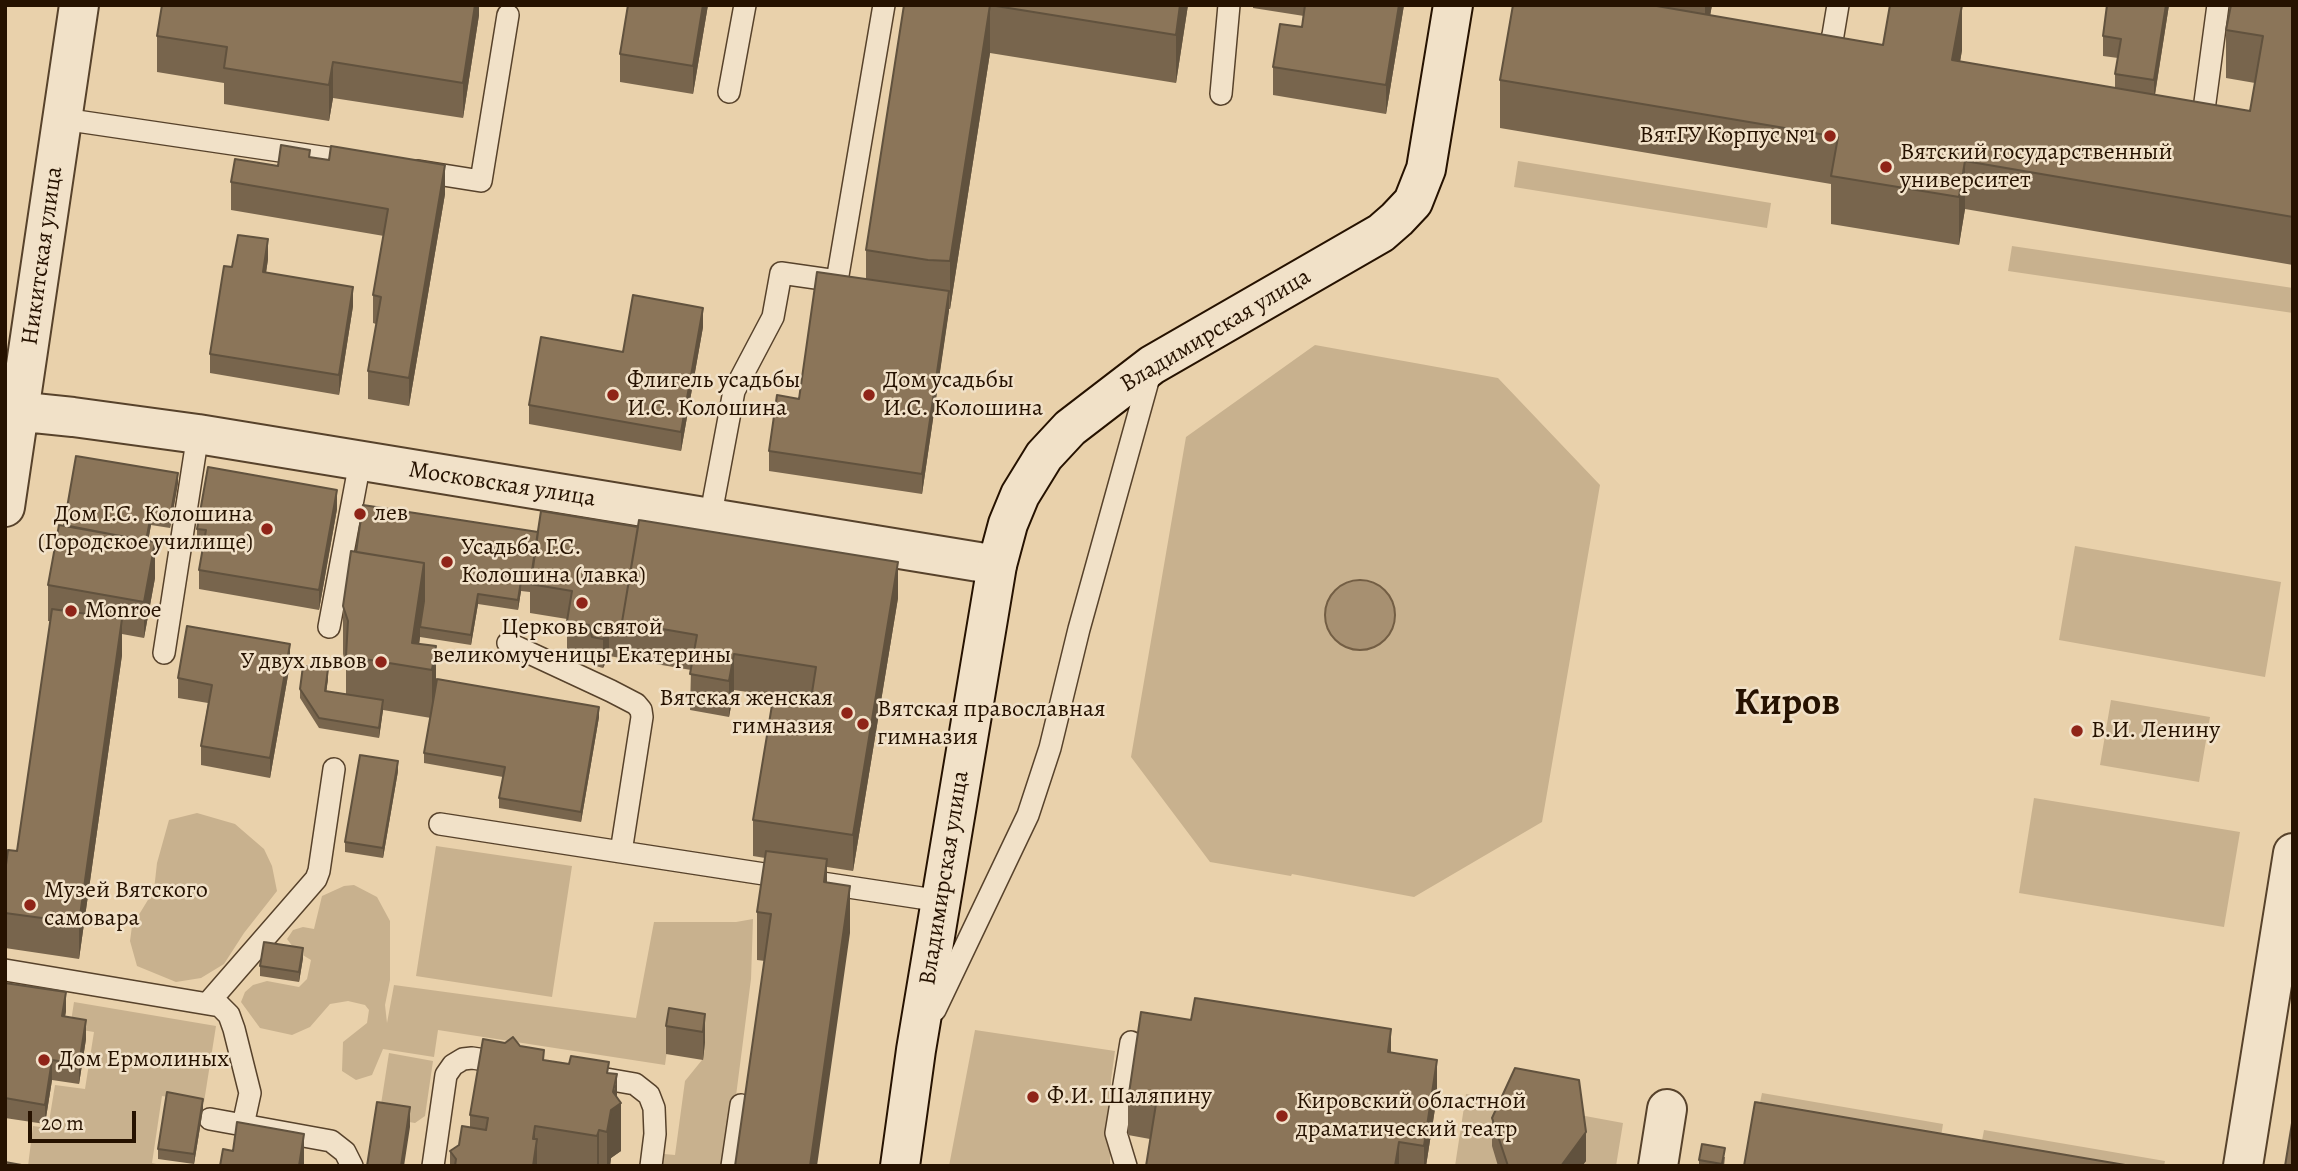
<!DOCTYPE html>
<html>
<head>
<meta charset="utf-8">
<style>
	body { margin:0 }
	#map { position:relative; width:2298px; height:1171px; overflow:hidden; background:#e9d1ab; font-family:Alegreya,serif }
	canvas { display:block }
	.frame { position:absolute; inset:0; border:7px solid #261200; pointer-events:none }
	.scale { position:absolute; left:28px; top:1111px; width:108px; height:32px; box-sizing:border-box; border:4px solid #261200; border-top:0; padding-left:9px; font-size:21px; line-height:24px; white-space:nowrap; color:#261200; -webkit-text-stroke:5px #f1e1c8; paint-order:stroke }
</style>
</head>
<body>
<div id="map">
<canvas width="2298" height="1171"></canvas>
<div class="frame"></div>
<div class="scale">20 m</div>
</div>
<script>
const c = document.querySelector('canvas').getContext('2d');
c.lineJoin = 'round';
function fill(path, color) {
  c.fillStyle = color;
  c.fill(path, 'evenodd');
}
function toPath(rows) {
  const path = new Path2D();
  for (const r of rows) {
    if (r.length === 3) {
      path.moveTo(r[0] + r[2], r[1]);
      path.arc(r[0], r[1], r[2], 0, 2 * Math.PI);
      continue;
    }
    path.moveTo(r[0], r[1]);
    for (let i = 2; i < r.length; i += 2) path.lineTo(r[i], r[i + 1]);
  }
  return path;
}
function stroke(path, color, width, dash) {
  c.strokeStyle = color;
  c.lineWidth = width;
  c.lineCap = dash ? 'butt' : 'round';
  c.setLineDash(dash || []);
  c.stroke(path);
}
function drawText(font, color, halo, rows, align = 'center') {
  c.font = font + ' Alegreya,serif';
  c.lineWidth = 5;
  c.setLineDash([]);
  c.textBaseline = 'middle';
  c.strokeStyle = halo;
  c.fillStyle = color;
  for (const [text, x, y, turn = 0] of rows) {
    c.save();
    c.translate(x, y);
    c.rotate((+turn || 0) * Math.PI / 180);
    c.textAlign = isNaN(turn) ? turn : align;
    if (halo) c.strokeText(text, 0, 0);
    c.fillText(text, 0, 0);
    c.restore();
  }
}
fill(toPath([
	[1518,161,1771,203,1767,228,1514,187],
	[2012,246,2293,288,2293,313,2008,271],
	[1315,345,1498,378,1600,485,1542,822,1414,897,1292,874,1291,876,1210,862,1131,757,1186,437],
	[2075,546,2281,582,2265,677,2059,640],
	[2111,700,2210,717,2199,782,2100,765],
	[2034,798,2240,832,2224,927,2019,893],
	[197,813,235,824,264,849,272,866,277,891,244,933,224,964,201,978,176,982,137,966,130,941,132,926,154,890,157,863,169,820],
	[436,846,572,866,552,997,416,976],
	[354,885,377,897,390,921,390,980,385,1005,387,1023,394,985,636,1018,654,922,736,922,753,919,751,979,727,1166,651,1166,653,1153,675,1155,685,1081,702,1060,705,1042,669,1036,665,1065,438,1030,434,1057,383,1049,372,1075,356,1080,342,1071,343,1042,367,1023,369,1010,365,1005,348,1001,330,1004,310,1027,292,1035,260,1028,241,1002,245,992,253,985,267,981,299,987,307,979,311,960,296,951,287,939,293,930,303,927,314,929,322,896,344,886],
	[74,1002,216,1026,204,1102,162,1096,152,1163,165,1166,28,1166,33,1126,48,1128,55,1085,85,1089,94,1032,70,1028],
	[975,1030,1115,1051,1111,1080,1110,1166,949,1166],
	[389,1053,433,1061,425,1116,415,1123,379,1117],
	[1762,1093,1943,1124,1940,1143,1758,1112],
	[1466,1094,1623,1123,1616,1166,1455,1166],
	[1984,1130,2165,1161,2164,1166,2070,1166,1980,1151]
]), '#c8b18e');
const water = toPath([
	[1360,615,35]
]);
fill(water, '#a79071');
stroke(water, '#735e44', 2);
const service = toPath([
	[1820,57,1825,56,1833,35,1838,5],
	[729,92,745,5],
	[1221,94,1229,5],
	[63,119,355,162],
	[2201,132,2218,5],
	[418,171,481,181,508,15],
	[710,519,734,391,773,317,781,273,837,281,884,5],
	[329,627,360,462],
	[508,643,611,691,636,704,641,710,642,717,621,852,790,878],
	[164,653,198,434],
	[440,824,621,852],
	[822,883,941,901],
	[5,970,220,1006,229,1015,234,1029,250,1093,243,1125,331,1141,345,1152,352,1166],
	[208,1003,316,879,319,871,334,769],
	[935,1010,1028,815,1050,748,1079,629,1151,370],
	[589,1076,635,1084,649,1095,654,1108,655,1134,651,1166],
	[210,1119,243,1125],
	[433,1166,446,1075,453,1065,463,1059,472,1058,506,1063],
	[732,1166,741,1105],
	[1126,1166,1116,1133,1131,1042]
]);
const minor = toPath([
	[5,410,73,417,198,434,997,565],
	[5,507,79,5],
	[1658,1166,1667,1109],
	[2243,1166,2293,853]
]);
const secondary = toPath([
	[900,1166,916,1050,997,565,1008,524,1020,495,1044,456,1070,428,1152,365,1381,233,1397,219,1413,202,1426,169,1453,5]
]);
stroke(service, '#57422b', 24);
stroke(minor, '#57422b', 42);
stroke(secondary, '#261200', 42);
stroke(service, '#f1e1c8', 21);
stroke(minor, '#f1e1c8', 38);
stroke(secondary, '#f1e1c8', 38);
fill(toPath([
	[479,5,479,15,463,118,333,98,329,121,224,104,224,83,157,72,157,36],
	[628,5,708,5,693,94,620,82,620,54],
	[904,5,1188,5,1176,83,990,53,950,309,949,309,922,494,769,471,769,451,866,279,866,250],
	[1253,5,1404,5,1386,114,1273,95,1273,67,1302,27,1304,16,1253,8],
	[1513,5,1712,5,1710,15,1883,45,1962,50,1960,62,2115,88,2115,74,2118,58,2103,56,2103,36,2169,5,2155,95,2250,111,2255,83,2226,78,2226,30,2293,5,2293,265,1965,209,1959,245,1831,224,1831,184,1500,128,1500,80],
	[310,157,445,194,409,406,368,399,368,371,376,324,373,323,373,295,384,236,231,210,231,182,278,166],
	[268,259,266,273,353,306,339,395,210,373,210,354,232,267],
	[703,327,681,451,529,424,529,405,623,352],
	[178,483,170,528,151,525,148,541,155,578,144,638,122,634,122,655,79,959,5,948,5,872,17,851,50,621,48,621,48,585,64,525],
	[337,509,319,610,199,589,199,570,203,549,197,548,197,529],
	[351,551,898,598,853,871,827,867,827,882,850,933,765,961,757,960,757,912,765,858,753,856,753,820,774,696,734,690,729,717,690,710,691,670,609,656,603,668,592,665,589,653,567,649,567,619,530,613,530,592,521,591,518,610,478,604,471,645,420,637,419,644,436,646,436,685,599,717,581,822,499,808,499,798,503,777,424,763,424,753,431,718,383,710,379,738,319,728,300,698,300,689,328,679,326,692,346,695,346,665,343,654,343,606],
	[290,664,270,778,201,765,201,746,208,703,178,698,178,678],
	[398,771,383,858,345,852,345,842],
	[303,958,299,982,260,976,260,966],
	[5,983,66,1011,65,1016,86,1039,79,1084,52,1080,45,1124,5,1118],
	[705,1014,705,1042,703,1060,666,1054,666,1026],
	[520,1046,544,1060,609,1073,617,1097,621,1151,611,1158,610,1166,450,1166,450,1151,459,1145,470,1127,470,1115],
	[1391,1053,1437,1096,1426,1166,1146,1166,1150,1139,1128,1135,1128,1100],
	[203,1109,194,1164,158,1159,158,1149],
	[1492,1118,1586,1161,1582,1166,1498,1166,1492,1146],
	[1725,1157,1724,1166,1699,1166,1699,1160]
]), '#78654d');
fill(toPath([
	[475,5,479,5,479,15,463,118,463,83],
	[703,5,708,5,693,94,693,66],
	[990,5,990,53,950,309,950,261],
	[1180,5,1188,5,1176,83,1176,35],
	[1399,5,1404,5,1386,114,1386,85],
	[1705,5,1712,5,1705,46],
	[1962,5,1962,50,1952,108,1952,60],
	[2166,5,2169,5,2154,100,2154,80],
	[333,62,333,98,329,121,329,85],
	[1965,161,1965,209,1959,245,1959,197],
	[445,165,445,194,409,406,409,378],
	[268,239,268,259,263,292,263,272],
	[353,287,353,306,339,395,339,375],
	[949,291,949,311,922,494,922,474],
	[703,308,703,327,681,451,681,432],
	[178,473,178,483,170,528,170,518],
	[337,490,337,509,319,610,319,590],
	[151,515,151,525,142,575,142,565],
	[155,542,155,578,144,638,144,602],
	[898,562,898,598,853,871,853,835],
	[424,563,424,611,420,627,420,637,416,667,412,643],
	[521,581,521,591,518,610,518,600],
	[478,594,478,604,471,645,471,635],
	[122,619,122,655,79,959,79,923],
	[609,628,609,656,603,668,603,639],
	[290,644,290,664,270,778,270,758],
	[436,646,436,694,432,718,432,670],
	[734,654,734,690,729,717,729,681],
	[328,669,328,679,325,701,325,691],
	[383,700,383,710,379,738,379,728],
	[599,707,599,717,581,822,581,812],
	[398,761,398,771,383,858,383,848],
	[827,859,827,907,824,882],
	[850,886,850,933,817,1166,810,1166],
	[303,948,303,958,299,982,299,972],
	[66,992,66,1011,62,1035,62,1016],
	[705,1014,705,1042,703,1060,703,1032],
	[86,1020,86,1039,79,1084,79,1064],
	[1391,1029,1391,1065,1388,1052],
	[52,1060,52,1080,45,1124,45,1105],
	[1437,1060,1437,1096,1426,1166,1424,1166,1424,1146],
	[617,1074,617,1106,621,1103,621,1151,611,1158,610,1166,607,1166,607,1132],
	[203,1099,203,1109,194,1164,194,1154],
	[410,1107,410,1127,404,1166,401,1166],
	[535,1126,535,1152,537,1139,537,1166,533,1166,533,1139],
	[599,1130,599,1166,597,1166,597,1136],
	[1586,1132,1586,1161,1582,1166,1561,1166],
	[304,1134,304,1166,299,1166],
	[1399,1142,1399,1166,1395,1166]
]), '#61523e');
const building = toPath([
	[162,5,475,5,463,83,333,62,329,85,224,68,227,47,157,36,162,5],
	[628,5,703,5,693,66,620,54,628,5],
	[904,5,990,5,950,261,928,260,866,250,904,5],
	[990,5,1180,5,1176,35,990,5],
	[1305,5,1399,5,1386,85,1273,67,1280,24,1302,27,1305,5],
	[1513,5,1651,5,1883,45,1890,5,1962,5,1952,60,2250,111,2263,36,2226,30,2231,5,2293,5,2293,217,1965,161,1959,197,1831,176,1838,137,1500,80,1513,5],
	[2107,5,2166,5,2154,80,2115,74,2121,39,2103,36,2107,5],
	[281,145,310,150,309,157,329,160,331,146,445,165,409,378,368,371,381,297,373,295,388,209,231,182,235,159,278,166,281,145],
	[238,235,268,239,263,272,353,287,339,375,210,354,224,266,232,267,238,235],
	[817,272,949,291,922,474,769,451,777,395,799,399,817,272],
	[633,295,703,308,681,432,529,405,541,337,623,352,633,295],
	[76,456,178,473,170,518,151,515,146,541,64,525,76,456],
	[208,467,337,490,319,590,199,570,206,530,197,529,208,467],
	[363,505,538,532,531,582,521,581,518,600,478,594,471,635,420,627,424,601,424,563,356,552,363,505],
	[541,511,638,527,622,622,622,630,609,628,603,639,592,637,589,625,567,621,572,591,530,584,541,511],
	[639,520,898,562,853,835,753,820,774,693,811,699,816,667,734,654,729,681,690,674,697,635,622,622,639,520],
	[59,525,155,542,144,602,48,585,59,525],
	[351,551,424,563,412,643,436,646,432,670,346,656,348,621,343,606,351,551],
	[52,609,122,619,79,923,5,913,5,872,8,850,17,851,52,609],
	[187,626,290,644,270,758,201,746,212,685,178,678,187,626],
	[303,666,328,669,325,691,383,700,379,728,319,718,300,689,303,666],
	[437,679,599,707,581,812,499,798,505,767,424,753,437,679],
	[360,755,398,761,383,848,345,842,360,755],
	[766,851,827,859,824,882,850,886,810,1166,735,1166,771,914,757,912,766,851],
	[264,942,303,948,299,972,260,966,264,942],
	[5,983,66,992,62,1016,86,1020,79,1064,52,1060,45,1105,5,1098,5,983],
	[1195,998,1391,1029,1388,1052,1437,1060,1424,1146,1399,1142,1395,1166,1146,1166,1156,1104,1128,1100,1141,1012,1191,1020,1195,998],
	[669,1008,705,1014,703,1032,666,1026,669,1008],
	[513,1037,520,1046,544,1050,543,1060,569,1064,571,1056,609,1062,607,1073,617,1074,613,1092,621,1103,611,1110,607,1132,599,1130,597,1136,535,1126,533,1139,537,1139,533,1166,455,1166,456,1159,450,1151,459,1145,462,1126,486,1130,488,1118,470,1115,483,1039,505,1043,513,1037],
	[1515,1068,1579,1080,1586,1132,1561,1166,1508,1166,1492,1118,1515,1068],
	[167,1092,203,1099,194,1154,158,1149,167,1092],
	[377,1102,410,1107,401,1166,367,1166,377,1102],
	[1755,1102,2131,1166,1744,1166,1755,1102],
	[2293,1117,2293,1166,2285,1166,2293,1117],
	[237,1122,304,1134,299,1166,220,1166,223,1149,233,1151,237,1122],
	[1702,1144,1725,1148,1722,1164,1699,1160,1702,1144],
	[5,1162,27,1166,5,1166,5,1162]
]);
fill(building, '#8b7559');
stroke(building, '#61523e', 2);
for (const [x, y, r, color] of [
	[1830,136,7,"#8f2418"],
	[1886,167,7,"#8f2418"],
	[613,395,7,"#8f2418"],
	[869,395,7,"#8f2418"],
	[360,514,7,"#8f2418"],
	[267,529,7,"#8f2418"],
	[447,562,7,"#8f2418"],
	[582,603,7,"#8f2418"],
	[71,611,7,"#8f2418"],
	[381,662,7,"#8f2418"],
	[847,713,7,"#8f2418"],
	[863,724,7,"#8f2418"],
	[2077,731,7,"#8f2418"],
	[30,905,7,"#8f2418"],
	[44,1060,7,"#8f2418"],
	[1033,1097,7,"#8f2418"],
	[1282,1116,7,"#8f2418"]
]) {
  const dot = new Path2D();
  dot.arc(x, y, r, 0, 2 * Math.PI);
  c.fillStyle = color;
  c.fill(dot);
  stroke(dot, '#f1e1c8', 2.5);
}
drawText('24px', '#261200', '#f1e1c8', [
	["ВятГУ Корпус №1",1816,136,"right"],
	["Вятский государственный",1900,153],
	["университет",1900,181],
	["Флигель усадьбы",627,381],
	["И.С. Колошина",627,409],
	["Дом усадьбы",883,381],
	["И.С. Колошина",883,409],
	["лев",374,514],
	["Дом Г.С. Колошина",253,515,"right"],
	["(Городское училище)",253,543,"right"],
	["Усадьба Г.С.",461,548],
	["Колошина (лавка)",461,576],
	["Monroe",85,611],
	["Церковь святой",582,628,"center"],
	["великомученицы Екатерины",582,656,"center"],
	["У двух львов",367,662,"right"],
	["Вятская женская",833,699,"right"],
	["гимназия",833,727,"right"],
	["Вятская православная",877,710],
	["гимназия",877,738],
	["В.И. Ленину",2091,731],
	["Музей Вятского",44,891],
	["самовара",44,919],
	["Дом Ермолиных",58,1060],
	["Ф.И. Шаляпину",1047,1097],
	["Кировский областной",1296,1102],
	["драматический театр",1296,1130]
], 'left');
drawText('24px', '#261200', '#f1e1c8', [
	["Никитская улица",43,256,-82],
	["Владимирская улица",1216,331,-31],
	["Московская улица",502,485,9],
	["Владимирская улица",945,878,-81]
]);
drawText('bold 38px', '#261200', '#f1e1c8', [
	["Киров",1787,705]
]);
</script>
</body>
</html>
